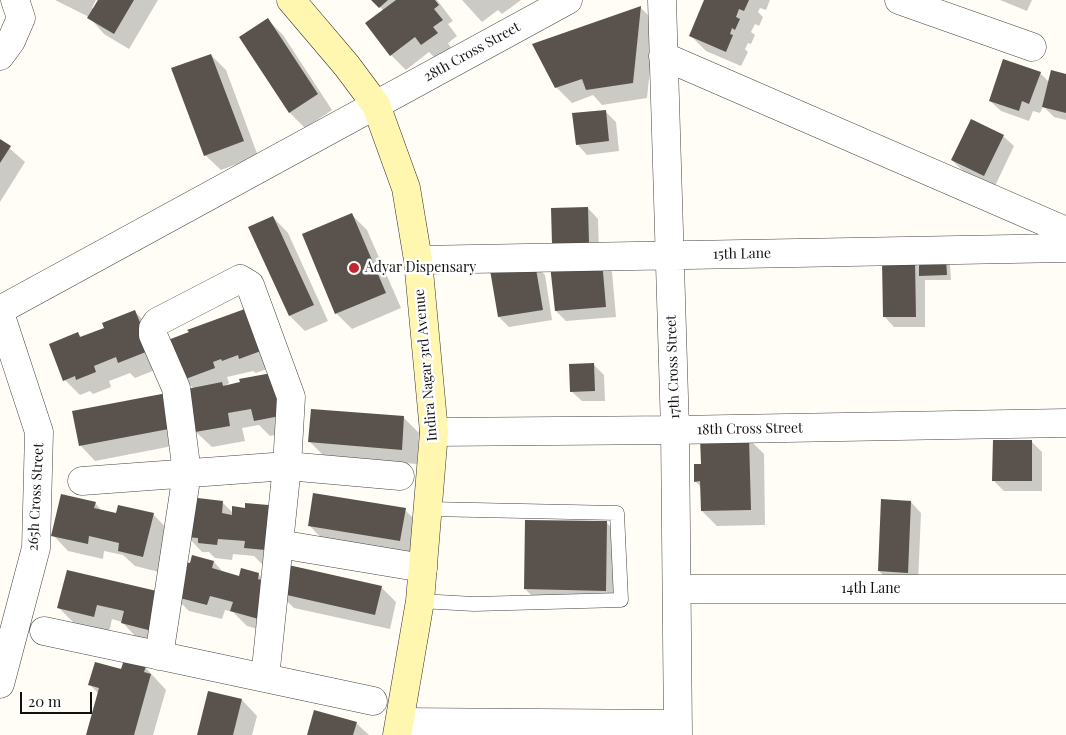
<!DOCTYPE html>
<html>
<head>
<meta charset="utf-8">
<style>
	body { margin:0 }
	#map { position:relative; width:1066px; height:735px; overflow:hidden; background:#fffdf5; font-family:"Playfair Display",serif }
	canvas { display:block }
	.scale { position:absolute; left:20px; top:692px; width:72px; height:22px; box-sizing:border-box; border:2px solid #111; border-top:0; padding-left:6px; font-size:15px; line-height:18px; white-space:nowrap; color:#111; -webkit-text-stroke:4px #fff; paint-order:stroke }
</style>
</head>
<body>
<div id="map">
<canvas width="1066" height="735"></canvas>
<div class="scale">20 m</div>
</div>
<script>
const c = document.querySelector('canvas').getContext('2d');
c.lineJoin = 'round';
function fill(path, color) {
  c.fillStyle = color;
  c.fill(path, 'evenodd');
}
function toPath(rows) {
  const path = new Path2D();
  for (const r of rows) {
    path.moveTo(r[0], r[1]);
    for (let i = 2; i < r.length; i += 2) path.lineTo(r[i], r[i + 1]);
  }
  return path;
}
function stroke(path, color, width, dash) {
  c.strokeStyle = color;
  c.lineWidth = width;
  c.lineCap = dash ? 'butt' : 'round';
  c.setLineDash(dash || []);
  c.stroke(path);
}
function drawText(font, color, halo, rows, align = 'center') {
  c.font = font + ' "Playfair Display",serif';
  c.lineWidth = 5;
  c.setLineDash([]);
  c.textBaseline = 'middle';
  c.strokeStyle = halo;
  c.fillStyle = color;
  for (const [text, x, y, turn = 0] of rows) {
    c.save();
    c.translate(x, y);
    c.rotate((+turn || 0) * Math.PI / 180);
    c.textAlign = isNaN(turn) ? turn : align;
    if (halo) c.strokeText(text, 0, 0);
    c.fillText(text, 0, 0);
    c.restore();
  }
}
fill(toPath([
	[55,0,96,0,92,8,94,9,99,0,158,0,129,49,104,34,89,17],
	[373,0,437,0,453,21,448,24,457,36,448,43,452,49,437,60,429,52,406,70,391,55,384,11],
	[462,0,521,0,502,14,498,10,482,22],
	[706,0,770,0,766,10,760,8,758,12,763,17,759,26,755,24,751,32,755,35,751,44,748,43,745,49,748,52,741,66,706,51,690,35],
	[1000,0,1032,0,1027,11],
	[640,7,655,22,647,98,602,105,593,95,572,103,556,87],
	[268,20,283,35,332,110,305,128,290,113,240,38],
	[211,55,226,70,258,156,221,170,205,155],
	[1040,73,1049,82,1066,75,1066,120,1054,117,1043,106,1040,113,1033,111,1029,121,1001,111,990,101],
	[605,111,616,122,619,151,587,155,577,144],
	[1003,136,1014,146,995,186,962,170,952,160],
	[0,140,25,162,0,202],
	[588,208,598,219,599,253,553,244],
	[352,215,367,230,401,308,352,329,336,313],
	[273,217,288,233,328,321,305,331,290,316],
	[945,260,950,265,951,280,925,280,925,327,894,327,884,316,915,262,920,268],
	[601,261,612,272,616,317,566,321,556,311],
	[535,265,545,275,552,320,509,327,499,317],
	[252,308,283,363,256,373,253,371,227,377,229,383,224,387,300,430,270,436,259,425,242,428,245,441,212,447,196,432,194,389,184,379],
	[135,312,150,327,165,366,135,378,130,373,109,381,111,387,93,394,90,391,80,395,65,380,78,334,82,338,105,328],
	[593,364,604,375,605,401,582,401,571,391],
	[167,394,188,443,95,461,80,445],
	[404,418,419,433,417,464,325,457,310,442],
	[749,439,764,454,765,525,717,526,702,511,701,487,695,481,702,465],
	[1031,441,1042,452,1042,491,1004,491,993,480],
	[222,502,233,513,295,523,291,566,381,587,396,602,390,629,294,608,286,600,277,634,247,626,233,612,225,610,222,619,189,611,173,595,191,564,214,562,224,573,240,577,258,574,268,583,285,565,261,563,254,556,233,554,232,560,215,558,209,552,202,552,187,536],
	[911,502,921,513,918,583,889,581,879,571],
	[95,503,102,511,117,514,153,514,168,530,159,572,135,566,123,555,104,551,103,559,68,551,53,535],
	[405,510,420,525,415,556,324,541,309,525],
	[607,523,622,538,621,606,540,604,525,589],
	[160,593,167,645,137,638,122,622,112,619,109,632,74,623,59,608],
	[145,667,166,690,153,735,88,735,99,694,90,685,122,670],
	[242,700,257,716,252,735,198,735],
	[356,723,369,735,309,735]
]), '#0003');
fill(toPath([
	[98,0,134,0,114,34,87,18],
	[371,0,388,0,379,8],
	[396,0,435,0,439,5,434,9,443,20,433,27,438,33,421,45,415,37,390,56,365,23],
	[704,0,749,0,744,11,739,9,736,17,740,19,735,30,732,28,730,34,733,35,726,52,689,36],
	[641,6,633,83,586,90,582,79,555,88,532,44],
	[268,18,318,94,289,113,239,37],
	[211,54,244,141,204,156,171,68],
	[1003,59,1041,72,1029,104,1022,101,1019,111,989,101],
	[1051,70,1066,74,1066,113,1042,107],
	[606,110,609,141,576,145,572,113],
	[971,119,1004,135,984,176,951,160],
	[0,139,11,146,0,163],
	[588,207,589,243,552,244,551,208],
	[352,213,386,293,335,314,302,234],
	[273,216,314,305,289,316,248,227],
	[946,258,947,275,919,276,919,259],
	[602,260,606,307,555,311,550,265],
	[882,261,915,261,916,317,883,317],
	[535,263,543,310,498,317,490,270],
	[253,306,269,348,239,359,238,355,222,361,221,359,213,362,215,368,183,380,168,340,189,332,187,330],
	[135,310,151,350,118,363,116,357,94,366,96,372,76,380,75,376,63,381,49,344,78,332,80,337,104,328,102,323],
	[594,363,595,391,570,392,569,364],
	[277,372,285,415,254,421,251,409,228,413,230,426,195,432,187,389,222,382,223,386,240,382,239,379],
	[167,393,174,428,79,446,72,411],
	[311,409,404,416,402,450,308,442],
	[749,437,751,510,701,511,700,481,694,482,694,464,701,464,700,438],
	[993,440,1032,440,1032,481,992,481],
	[313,493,406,508,400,541,308,526],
	[61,494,96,502,94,508,116,513,118,505,154,513,143,557,118,551,119,543,89,536,88,544,51,536],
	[189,497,223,501,222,513,232,515,232,506,245,508,245,503,280,506,276,551,244,548,245,541,218,539,217,545,198,543,198,538,185,537],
	[881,499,911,501,908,573,878,571],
	[525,520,607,521,606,591,524,589],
	[192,555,214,561,212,568,239,576,241,568,259,573,258,579,271,583,262,620,230,611,233,602,210,596,207,605,172,596,181,561,190,563],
	[284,564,382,586,375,615,278,593],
	[67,570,161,592,152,631,121,623,124,611,97,605,94,617,57,608],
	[124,660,146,666,144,672,151,674,134,735,86,735,99,688,88,685,95,662,121,669],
	[208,691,242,699,233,735,197,735],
	[314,710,357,722,353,735,307,735]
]), '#5a524d');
const lane = toPath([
	[420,601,474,604,621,600,617,513,428,509]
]);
const street = toPath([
	[662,0,675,430,678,735],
	[899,0,1032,47],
	[0,56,11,41,21,18,15,0],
	[663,56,1066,231],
	[418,260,1066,248],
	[0,310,568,0],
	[0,313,39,432,36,548,0,684],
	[434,432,675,430,1066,423],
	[82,481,287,466,400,476],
	[279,544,423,568],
	[677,589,1066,589],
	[44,631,373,701],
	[159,656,187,473,176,388,153,335,153,328,157,322,240,279,250,285,291,397,287,466,265,678],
	[400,722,678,724]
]);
const secondary = toPath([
	[291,0,347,66,376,105,406,188,418,260,434,432,420,601,397,735]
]);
stroke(lane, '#444', 15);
stroke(street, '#444', 29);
stroke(secondary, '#333', 29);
stroke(lane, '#fff', 14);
stroke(street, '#fff', 28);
stroke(secondary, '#fff6b0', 28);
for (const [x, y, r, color] of [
	[354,268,6,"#c4262e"]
]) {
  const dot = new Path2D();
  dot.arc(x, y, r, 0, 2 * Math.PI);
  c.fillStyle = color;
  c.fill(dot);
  stroke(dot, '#fff', 2);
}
drawText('14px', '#111', '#fff', [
	["28th Cross Street",472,52,-29],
	["15th Lane",742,254,-1],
	["Indira Nagar 3rd Avenue",426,365,-95],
	["17th Cross Street",673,367,-92],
	["18th Cross Street",750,429,-1],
	["265h Cross Street",36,497,-87],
	["14th Lane",871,589]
]);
drawText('14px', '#111', '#fff', [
	["Adyar Dispensary",365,268]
], 'left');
</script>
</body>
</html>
